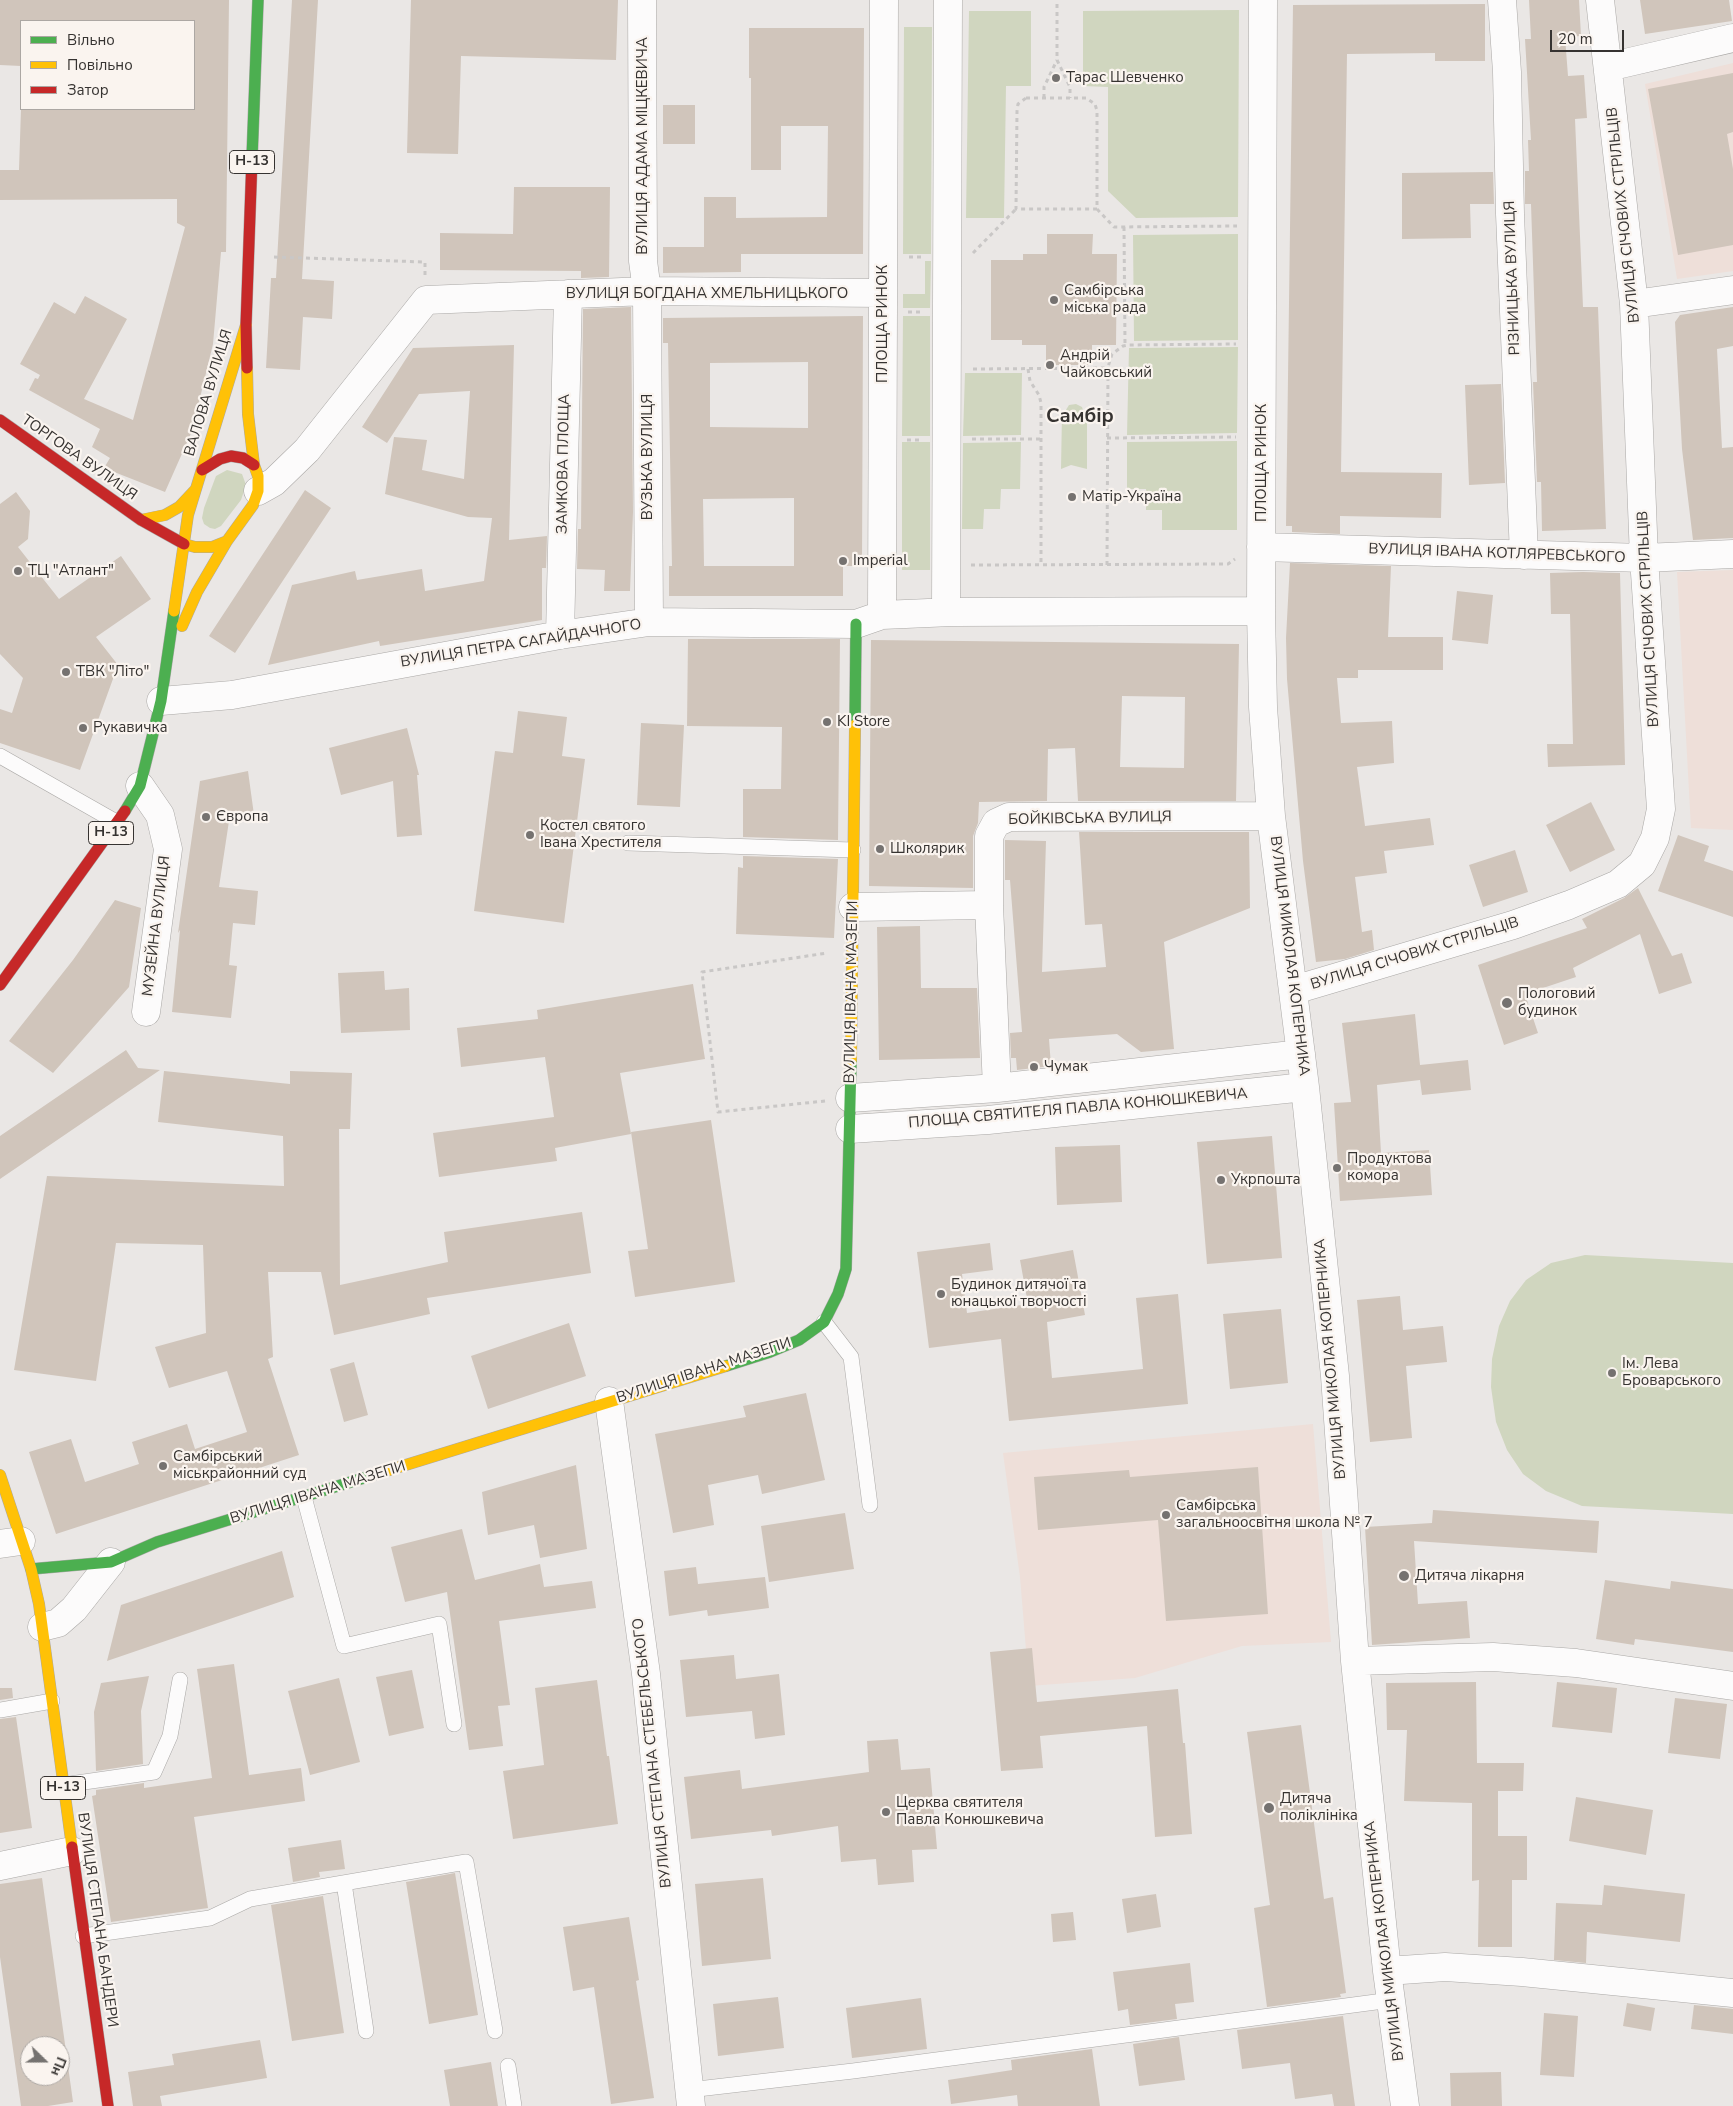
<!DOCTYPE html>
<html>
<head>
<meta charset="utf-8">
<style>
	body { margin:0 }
	#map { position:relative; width:1733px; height:2106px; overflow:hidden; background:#eae7e5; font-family:"Nunito Sans",sans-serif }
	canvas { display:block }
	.legend { position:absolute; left:20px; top:20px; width:175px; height:90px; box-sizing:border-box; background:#faf4ef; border:1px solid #aca7a3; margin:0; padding:6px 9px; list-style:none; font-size:15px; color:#363331 }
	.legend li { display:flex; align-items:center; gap:10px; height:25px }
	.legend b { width:25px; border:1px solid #aca7a3 }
	.north { position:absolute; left:20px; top:2036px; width:50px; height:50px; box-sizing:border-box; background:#faf4ef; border:1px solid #aca7a3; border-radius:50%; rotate:112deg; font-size:14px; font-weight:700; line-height:20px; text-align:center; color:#363331 }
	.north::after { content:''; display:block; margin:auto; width:18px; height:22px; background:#757270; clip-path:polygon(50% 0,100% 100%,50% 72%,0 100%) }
	.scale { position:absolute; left:1550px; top:30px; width:74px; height:22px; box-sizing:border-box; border:2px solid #363331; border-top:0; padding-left:6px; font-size:15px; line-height:18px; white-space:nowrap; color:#363331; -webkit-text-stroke:4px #faf4ef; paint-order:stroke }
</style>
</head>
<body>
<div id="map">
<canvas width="1733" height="2106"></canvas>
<ul class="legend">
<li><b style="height:6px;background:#4caf50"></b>Вільно</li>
<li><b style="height:6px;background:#ffc107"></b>Повільно</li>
<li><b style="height:6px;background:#c62828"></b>Затор</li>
</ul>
<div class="north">Пн</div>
<div class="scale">20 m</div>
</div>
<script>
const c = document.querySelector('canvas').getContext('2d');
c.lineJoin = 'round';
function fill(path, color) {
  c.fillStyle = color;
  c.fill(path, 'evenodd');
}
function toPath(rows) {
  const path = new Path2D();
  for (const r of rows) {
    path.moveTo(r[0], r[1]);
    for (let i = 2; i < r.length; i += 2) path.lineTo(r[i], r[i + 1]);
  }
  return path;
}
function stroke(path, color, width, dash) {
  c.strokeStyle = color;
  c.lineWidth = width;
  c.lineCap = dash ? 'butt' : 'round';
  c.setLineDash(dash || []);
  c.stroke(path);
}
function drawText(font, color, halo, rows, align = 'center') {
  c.font = font + ' "Nunito Sans",sans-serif';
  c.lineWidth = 4.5;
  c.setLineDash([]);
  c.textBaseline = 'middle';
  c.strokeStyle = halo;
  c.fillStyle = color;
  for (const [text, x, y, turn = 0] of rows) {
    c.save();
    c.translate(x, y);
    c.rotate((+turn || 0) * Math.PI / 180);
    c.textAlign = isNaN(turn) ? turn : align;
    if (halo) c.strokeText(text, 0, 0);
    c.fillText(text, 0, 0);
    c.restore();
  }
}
fill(toPath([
	[1733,63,1733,271,1677,279,1645,84],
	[1733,570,1733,830,1691,828,1677,572],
	[1313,1424,1331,1642,1242,1646,1135,1678,1029,1686,1020,1577,1003,1453]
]), '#eedfd9');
fill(toPath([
	[1239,10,1238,217,1136,218,1108,191,1108,87,1083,86,1083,11],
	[969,11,1031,11,1031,86,1006,86,1004,218,966,218],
	[904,27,932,27,931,254,903,254],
	[1238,234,1238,340,1134,341,1133,235],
	[925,261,931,261,930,308,903,308,903,294,925,294],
	[903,316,930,316,930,436,902,436],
	[1238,347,1237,433,1127,435,1129,348],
	[965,373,1022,373,1021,435,963,436],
	[1076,404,1082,407,1084,413,1087,413,1087,469,1071,465,1061,469,1062,413,1064,413,1069,405],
	[1237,441,1237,530,1162,530,1162,510,1146,510,1146,489,1127,489,1127,442],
	[902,442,930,442,930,570,902,570],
	[1021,442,1020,489,1001,489,1000,509,984,509,983,529,962,529,963,443],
	[227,470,242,474,246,485,241,500,221,526,215,529,210,528,204,524,202,518,204,508,216,476],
	[1585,1255,1733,1263,1733,1514,1582,1506,1546,1491,1523,1474,1507,1450,1496,1422,1491,1387,1492,1359,1499,1326,1510,1301,1526,1280,1551,1263]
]), '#d0d6bf');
fill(toPath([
	[0,0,229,0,226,252,221,252,213,344,192,431,165,492,104,468,110,458,92,447,100,429,29,390,35,378,38,379,40,375,20,364,54,302,75,314,85,296,127,319,84,399,133,420,185,227,177,223,177,199,0,200,0,170,19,170,21,109,194,109,194,21,21,21,21,66,0,65],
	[292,0,318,0,302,279,334,281,332,319,303,317,300,370,266,368,271,278,276,278],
	[411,0,618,0,616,60,461,56,458,154,407,153],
	[1529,0,1579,0,1581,36,1565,37,1568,76,1584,75,1587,118,1575,119,1583,307,1598,307,1606,529,1542,531,1541,482,1537,482,1533,382,1537,382,1531,204,1525,204,1525,171,1529,171,1528,140,1531,140,1525,39,1531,39],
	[1640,0,1729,0,1732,21,1645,34],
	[1485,4,1485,61,1435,61,1435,53,1347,54,1341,472,1442,473,1441,518,1340,516,1340,534,1292,532,1292,526,1286,526,1293,5],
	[749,28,864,28,863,254,741,254,741,272,663,273,663,247,704,247,704,197,736,197,736,218,827,217,828,126,781,126,781,170,751,170,751,78,749,78],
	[1733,73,1733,132,1727,134,1733,169,1733,245,1678,255,1648,89],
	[663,105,695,105,695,144,663,144],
	[1493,172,1494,204,1470,204,1471,238,1402,239,1402,173],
	[514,187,610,187,609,277,581,278,581,271,440,270,440,233,513,234],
	[1047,234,1093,234,1092,254,1117,254,1116,345,1092,345,1092,365,1046,365,1046,345,1022,345,1022,340,991,340,991,260,1023,260,1023,254,1047,254],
	[631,307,633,512,630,591,604,591,605,570,577,569,578,529,581,529,583,309],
	[1733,307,1733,346,1717,349,1722,448,1733,447,1733,538,1693,540,1682,449,1675,322,1680,315],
	[863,316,862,566,843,566,843,596,669,596,669,566,672,566,668,343,663,343,663,318],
	[808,362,808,428,710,427,710,363],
	[794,498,794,566,704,566,703,499],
	[514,345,509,540,547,536,546,568,542,568,542,620,380,646,379,641,268,665,292,585,355,571,357,580,422,569,425,591,484,581,492,518,468,517,385,494,394,437,427,440,422,470,464,479,470,391,419,394,387,443,362,427,413,348],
	[1501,384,1505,483,1469,485,1465,385],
	[305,490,331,508,235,653,209,636],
	[16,492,30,511,28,539,18,547,59,599,121,556,151,599,96,637,118,665,80,770,0,743,0,709,12,713,23,678,0,654,0,504],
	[1290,563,1391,566,1388,637,1443,637,1443,670,1358,670,1358,678,1337,678,1341,723,1392,721,1394,763,1357,767,1365,826,1430,818,1434,845,1384,851,1387,873,1355,877,1362,932,1372,930,1374,950,1345,959,1316,962,1303,861,1287,679,1286,638],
	[1583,572,1620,573,1625,765,1548,767,1547,744,1573,744,1570,614,1551,614,1550,573],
	[1457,591,1493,595,1488,644,1452,640],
	[688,639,840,639,838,840,743,837,743,789,781,789,782,727,687,726],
	[871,640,1239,644,1236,801,1078,801,1075,748,1048,749,1047,801,979,802,978,823,973,836,973,888,869,886],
	[1122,696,1185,697,1184,768,1120,767],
	[518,711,567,717,562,756,585,759,564,923,474,911,495,751,513,753],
	[641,723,684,725,680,807,637,805],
	[407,728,419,775,417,775,422,835,397,837,393,781,341,795,329,748],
	[248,771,254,815,229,821,219,887,258,891,255,925,233,923,229,965,237,966,231,1018,172,1012,180,930,178,933,200,781],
	[1591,802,1615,850,1570,872,1546,825],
	[1079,832,1249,832,1250,908,1164,942,1174,1049,1141,1052,1117,1034,1049,1039,1051,1066,1017,1070,1016,1058,1011,1058,1010,1033,1022,1032,1010,880,1005,880,1005,840,1046,841,1042,972,1106,967,1102,924,1085,925],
	[1678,835,1709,846,1704,861,1733,871,1733,917,1658,891],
	[1515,850,1528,892,1483,907,1469,865],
	[743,856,838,859,834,938,736,934,738,867,743,868],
	[1638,888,1672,956,1682,953,1692,983,1659,994,1640,934,1573,968,1576,977,1525,994,1538,1033,1504,1045,1478,965,1587,928,1582,919,1624,898],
	[115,900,141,908,129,987,53,1073,9,1041,73,960],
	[920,926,921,988,977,988,980,1058,879,1060,877,927],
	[384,971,385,990,409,988,410,1030,341,1033,338,973],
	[693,984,705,1059,620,1073,631,1134,555,1148,557,1161,439,1177,433,1133,554,1117,545,1057,461,1067,457,1028,538,1019,537,1010],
	[1415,1014,1420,1065,1468,1060,1471,1090,1422,1095,1420,1080,1377,1085,1381,1153,1429,1150,1432,1195,1340,1201,1334,1103,1351,1102,1342,1023],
	[126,1050,138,1068,160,1070,0,1179,0,1136],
	[164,1071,290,1084,290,1071,352,1073,350,1129,339,1129,340,1285,448,1262,444,1232,582,1212,591,1273,427,1298,430,1314,334,1335,321,1272,268,1272,273,1357,268,1359,299,1455,56,1534,29,1452,71,1439,85,1482,139,1464,132,1442,187,1424,195,1449,247,1432,227,1371,169,1388,155,1347,206,1333,203,1245,116,1243,96,1381,14,1370,47,1176,284,1186,283,1136,158,1122],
	[711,1120,735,1282,635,1297,628,1251,648,1249,631,1132],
	[1272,1136,1282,1258,1207,1264,1197,1142],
	[1120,1145,1122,1202,1057,1205,1055,1147],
	[990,1243,993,1270,962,1274,967,1313,1028,1304,1020,1260,1073,1250,1085,1315,1047,1322,1052,1378,1143,1369,1136,1298,1178,1294,1188,1404,1009,1421,1001,1339,929,1348,917,1252],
	[1400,1296,1403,1330,1443,1326,1447,1362,1406,1366,1412,1438,1370,1442,1357,1300],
	[1281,1309,1288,1383,1230,1389,1223,1314],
	[569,1323,586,1376,488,1409,471,1356],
	[354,1362,368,1415,344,1422,330,1369],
	[806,1393,825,1480,762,1494,758,1475,708,1485,714,1525,673,1533,655,1434,746,1417,743,1406],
	[576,1465,587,1549,540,1558,534,1525,488,1535,482,1492],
	[1258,1467,1268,1614,1166,1621,1158,1520,1038,1530,1034,1477,1129,1470,1130,1477],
	[1433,1510,1599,1521,1597,1553,1414,1541,1418,1604,1467,1601,1470,1638,1372,1645,1365,1527,1432,1523],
	[845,1513,854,1569,769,1582,761,1526],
	[462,1529,475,1580,540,1564,544,1587,592,1581,596,1608,499,1621,510,1705,498,1706,503,1746,469,1750,447,1592,405,1602,391,1547],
	[282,1551,294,1597,107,1661,121,1605],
	[696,1567,698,1584,765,1577,769,1608,708,1616,707,1610,669,1616,664,1571],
	[1605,1580,1670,1589,1671,1581,1733,1589,1733,1652,1635,1639,1634,1645,1596,1639],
	[1032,1648,1037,1702,1178,1689,1183,1743,1185,1743,1192,1834,1155,1837,1147,1726,1040,1736,1043,1768,1001,1771,990,1652],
	[734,1655,736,1679,779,1674,785,1735,755,1739,752,1711,686,1717,680,1660],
	[234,1664,249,1775,301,1768,305,1801,194,1817,208,1908,111,1922,92,1796,96,1795,96,1790,144,1783,144,1788,212,1778,197,1669],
	[412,1670,424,1728,389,1736,376,1677],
	[149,1676,141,1711,143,1764,96,1771,94,1712,101,1683],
	[339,1678,360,1762,310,1775,288,1691],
	[597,1680,607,1756,609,1756,618,1824,513,1839,503,1771,544,1765,535,1688],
	[1476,1682,1477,1763,1524,1763,1523,1791,1498,1791,1498,1836,1527,1836,1527,1880,1512,1880,1512,1947,1478,1947,1479,1880,1472,1881,1472,1803,1404,1801,1407,1730,1387,1730,1386,1683],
	[1557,1682,1617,1688,1612,1733,1552,1727],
	[0,1688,12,1688,13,1698,0,1700],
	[1675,1698,1727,1704,1720,1759,1668,1753],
	[16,1717,32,1828,0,1833,0,1719],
	[1301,1725,1324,1899,1333,1897,1346,1993,1340,1994,1341,1997,1267,2007,1254,1908,1270,1905,1247,1732],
	[898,1739,901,1770,930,1768,937,1849,912,1850,914,1882,878,1885,876,1859,841,1862,838,1826,772,1836,771,1830,691,1839,684,1777,740,1770,742,1789,869,1772,867,1741],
	[1576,1797,1653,1810,1646,1855,1569,1841],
	[341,1840,345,1869,319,1872,320,1877,293,1882,288,1848],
	[455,1873,478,2015,429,2024,406,1882],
	[42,1878,73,2102,48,2106,21,2106,0,1957,0,1884],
	[30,2046,60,2046,60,2076,30,2076],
	[763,1878,771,1959,702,1966,695,1884],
	[1604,1885,1685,1894,1680,1942,1587,1932,1586,1963,1554,1960,1556,1903,1602,1905],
	[1156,1894,1161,1927,1127,1933,1122,1899],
	[323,1896,344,2033,292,2041,271,1905],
	[1073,1912,1076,1940,1053,1942,1051,1914],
	[629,1917,639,1980,636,1981,654,2098,611,2104,594,1987,573,1991,563,1927],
	[1190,1963,1194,2002,1175,2004,1177,2019,1130,2025,1128,2009,1118,2011,1113,1972],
	[778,1997,784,2048,718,2056,713,2004],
	[921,1998,927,2049,852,2058,846,2008],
	[1627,2003,1655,2008,1651,2031,1623,2026],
	[1694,2005,1733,2009,1733,2034,1691,2029],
	[1544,2013,1578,2016,1574,2077,1540,2075],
	[1343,2016,1355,2106,1334,2106,1332,2094,1295,2099,1290,2063,1242,2069,1237,2030],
	[1179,2037,1185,2080,1139,2086,1133,2044],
	[260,2040,267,2078,160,2096,162,2106,133,2106,128,2072,174,2065,172,2054],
	[1092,2049,1100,2106,1018,2106,1017,2095,951,2104,948,2080,1012,2070,1011,2060],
	[491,2062,498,2106,450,2106,444,2070],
	[1501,2072,1502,2106,1451,2106,1450,2073]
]), '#d0c5bb');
const lane = toPath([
	[0,756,118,823],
	[628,843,853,850],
	[824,1322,851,1357,870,1505],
	[304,1497,344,1646,439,1624,454,1724],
	[0,1710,52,1701],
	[63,1785,154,1772,170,1736,180,1680],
	[344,1883,366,2031],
	[83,1936,210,1918,250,1899,466,1862,495,2031],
	[508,2066,514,2106],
	[689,2090,853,2071,1391,2000]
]);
const street = toPath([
	[642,0,643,261,647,291,649,622],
	[1502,0,1507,72,1510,214,1524,555],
	[1608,67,1733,38],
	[1634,304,1733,290],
	[258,491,274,482,307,450,426,300,647,291,883,293],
	[1261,547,1644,558,1733,554],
	[1261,611,1263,707,1271,816,1305,1087,1335,1376,1355,1661,1387,1971,1405,2106],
	[946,612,948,0],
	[882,615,884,0],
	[560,635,568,294],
	[161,701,232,695,560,635,649,622,856,624,882,615,952,612,1261,611,1263,0],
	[140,786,160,815,168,849,146,1012],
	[853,907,989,905],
	[1294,990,1513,925,1569,905,1618,884,1642,864,1655,838,1661,809,1644,558,1634,304,1600,0],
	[997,1088,989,905,989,836,996,823,1009,817,1271,816],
	[850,1098,997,1088,1301,1054],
	[850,1129,988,1120,1305,1087],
	[609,1401,646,1674,691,2106],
	[0,1544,21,1541],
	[42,1627,58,1623,74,1609,111,1562],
	[1355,1661,1493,1657,1576,1663,1733,1686],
	[0,1866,72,1851],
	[1387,1971,1445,1967,1522,1972,1733,1993]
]);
const fast = toPath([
	[252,158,258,0],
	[855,725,856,624],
	[125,811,140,786,161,701,174,611],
	[726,1366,770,1352,799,1340,824,1322,838,1294,846,1269,851,1061],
	[31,1569,111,1562,157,1542,383,1472]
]);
const slow = toPath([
	[141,520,165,515,179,507,195,490],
	[184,544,195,547,212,547,227,541,253,505,258,491,258,476,254,465,248,414,247,368],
	[174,611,188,515,246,325],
	[182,626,197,592,227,541],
	[851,1061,855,725],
	[383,1472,726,1366],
	[0,1475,31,1569,39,1604,72,1847]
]);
const jam = toPath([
	[247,368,246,325,252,158],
	[0,420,141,520,184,544],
	[202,470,220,459,231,456,243,458,254,465],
	[0,985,125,811],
	[72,1847,108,2106]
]);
stroke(lane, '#aaa8a6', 16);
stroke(street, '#aaa8a6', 29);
stroke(fast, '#aaa8a6', 12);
stroke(slow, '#aaa8a6', 12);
stroke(jam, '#aaa8a6', 12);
stroke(toPath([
	[1057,4,1057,60,1070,87,1070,98],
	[1026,98,1086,98,1095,104,1097,111,1097,209,1016,209,1017,111,1018,104,1026,98],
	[1044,98,1044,87,1057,60],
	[1097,209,1114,227,1237,226],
	[1124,227,1125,345],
	[973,253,1016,209],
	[274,257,425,262,425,275],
	[909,257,923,257],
	[908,312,922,312],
	[973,369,1108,368],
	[1028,369,1030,381,1039,395,1041,403,1041,565],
	[1107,438,1236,437],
	[972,439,1041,439],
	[907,440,920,440],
	[971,565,1228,564,1235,559],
	[1107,565,1108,367,1112,354,1123,346,1128,345,1236,344],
	[825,1101,718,1112,702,972,827,953]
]), '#c9c7c6', 3, [4, 4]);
stroke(lane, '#fcfbfb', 15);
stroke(street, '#fcfbfb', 28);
stroke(fast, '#4caf50', 11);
stroke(slow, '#ffc107', 11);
stroke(jam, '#c62828', 11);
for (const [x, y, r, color] of [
	[1056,78,5,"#757270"],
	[1054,300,5,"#757270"],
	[1050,365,5,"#757270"],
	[1072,497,5,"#757270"],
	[843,561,5,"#757270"],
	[18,571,5,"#757270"],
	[66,672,5,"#757270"],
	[827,722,5,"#757270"],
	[83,728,5,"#757270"],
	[206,817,5,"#757270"],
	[530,835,5,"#757270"],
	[880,849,5,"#757270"],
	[1507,1003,6,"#757270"],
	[1034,1067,5,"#757270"],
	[1337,1168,5,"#757270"],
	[1221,1180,5,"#757270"],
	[941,1294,5,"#757270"],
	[1612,1373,5,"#757270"],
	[163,1466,5,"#757270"],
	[1166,1515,5,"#757270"],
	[1404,1576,6,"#757270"],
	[1269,1808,6,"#757270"],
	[886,1812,5,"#757270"]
]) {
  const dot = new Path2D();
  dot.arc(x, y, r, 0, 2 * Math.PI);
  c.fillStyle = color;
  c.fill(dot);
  stroke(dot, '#faf4ef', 2);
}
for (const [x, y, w] of [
	[252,162,45],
	[111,833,45],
	[63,1788,45]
]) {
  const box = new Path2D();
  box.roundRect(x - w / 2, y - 11.5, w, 23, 4);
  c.fillStyle = '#faf4ef';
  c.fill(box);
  stroke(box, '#363331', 1);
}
drawText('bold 14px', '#363331', null, [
	["Н-13",252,162],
	["Н-13",111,833],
	["Н-13",63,1788]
]);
drawText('15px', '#363331', '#faf4ef', [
	["Тарас Шевченко",1066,78],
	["Самбірська",1064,291],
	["міська рада",1064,308],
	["Андрій",1060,356],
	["Чайковський",1060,373],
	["Матір-Україна",1082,497],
	["Imperial",853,561],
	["ТЦ \"Атлант\"",28,571],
	["ТВК \"Літо\"",76,672],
	["KI Store",837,722],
	["Рукавичка",93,728],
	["Європа",216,817],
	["Костел святого",540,826],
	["Івана Хрестителя",540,843],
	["Школярик",890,849],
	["Пологовий",1518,994],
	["будинок",1518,1011],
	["Чумак",1044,1067],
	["Продуктова",1347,1159],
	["комора",1347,1176],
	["Укрпошта",1231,1180],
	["Будинок дитячої та",951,1285],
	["юнацької творчості",951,1302],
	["Ім. Лева",1622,1364],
	["Броварського",1622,1381],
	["Самбірський",173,1457],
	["міськрайонний суд",173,1474],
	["Самбірська",1176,1506],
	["загальноосвітня школа № 7",1176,1523],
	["Дитяча лікарня",1415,1576],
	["Дитяча",1280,1799],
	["поліклініка",1280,1816],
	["Церква святителя",896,1803],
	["Павла Конюшкевича",896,1820]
], 'left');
drawText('15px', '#363331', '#faf4ef', [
	["ВУЛИЦЯ АДАМА МІЦКЕВИЧА",643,146,-90],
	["ВУЛИЦЯ СІЧОВИХ СТРІЛЬЦІВ",1624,215,-96],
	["РІЗНИЦЬКА ВУЛИЦЯ",1513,278,-92],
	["ВУЛИЦЯ БОГДАНА ХМЕЛЬНИЦЬКОГО",707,294],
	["ПЛОЩА РИНОК",883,324,-90],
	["ВАЛОВА ВУЛИЦЯ",209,393,-73],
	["ВУЗЬКА ВУЛИЦЯ",648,457,-90],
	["ТОРГОВА ВУЛИЦЯ",79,458,35],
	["ПЛОЩА РИНОК",1262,463,-90],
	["ЗАМКОВА ПЛОЩА",564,464,-89],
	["ВУЛИЦЯ ІВАНА КОТЛЯРЕВСЬКОГО",1497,554,2],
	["ВУЛИЦЯ СІЧОВИХ СТРІЛЬЦІВ",1649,619,-93],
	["ВУЛИЦЯ ПЕТРА САГАЙДАЧНОГО",521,644,-9],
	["БОЙКІВСЬКА ВУЛИЦЯ",1090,819,-1],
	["МУЗЕЙНА ВУЛИЦЯ",157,926,-83],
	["ВУЛИЦЯ СІЧОВИХ СТРІЛЬЦІВ",1415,954,-17],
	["ВУЛИЦЯ МИКОЛАЯ КОПЕРНИКА",1289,956,83],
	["ВУЛИЦЯ ІВАНА МАЗЕПИ",852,992,-89],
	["ПЛОЩА СВЯТИТЕЛЯ ПАВЛА КОНЮШКЕВИЧА",1078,1109,-5],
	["ВУЛИЦЯ МИКОЛАЯ КОПЕРНИКА",1331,1359,-95],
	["ВУЛИЦЯ ІВАНА МАЗЕПИ",704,1371,-18],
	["ВУЛИЦЯ ІВАНА МАЗЕПИ",318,1493,-17],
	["ВУЛИЦЯ СТЕПАНА СТЕБЕЛЬСЬКОГО",653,1753,-96],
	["ВУЛИЦЯ СТЕПАНА БАНДЕРИ",97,1920,82],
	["ВУЛИЦЯ МИКОЛАЯ КОПЕРНИКА",1385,1941,-97]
]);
drawText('bold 20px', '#363331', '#faf4ef', [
	["Самбір",1080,417]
]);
</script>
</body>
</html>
